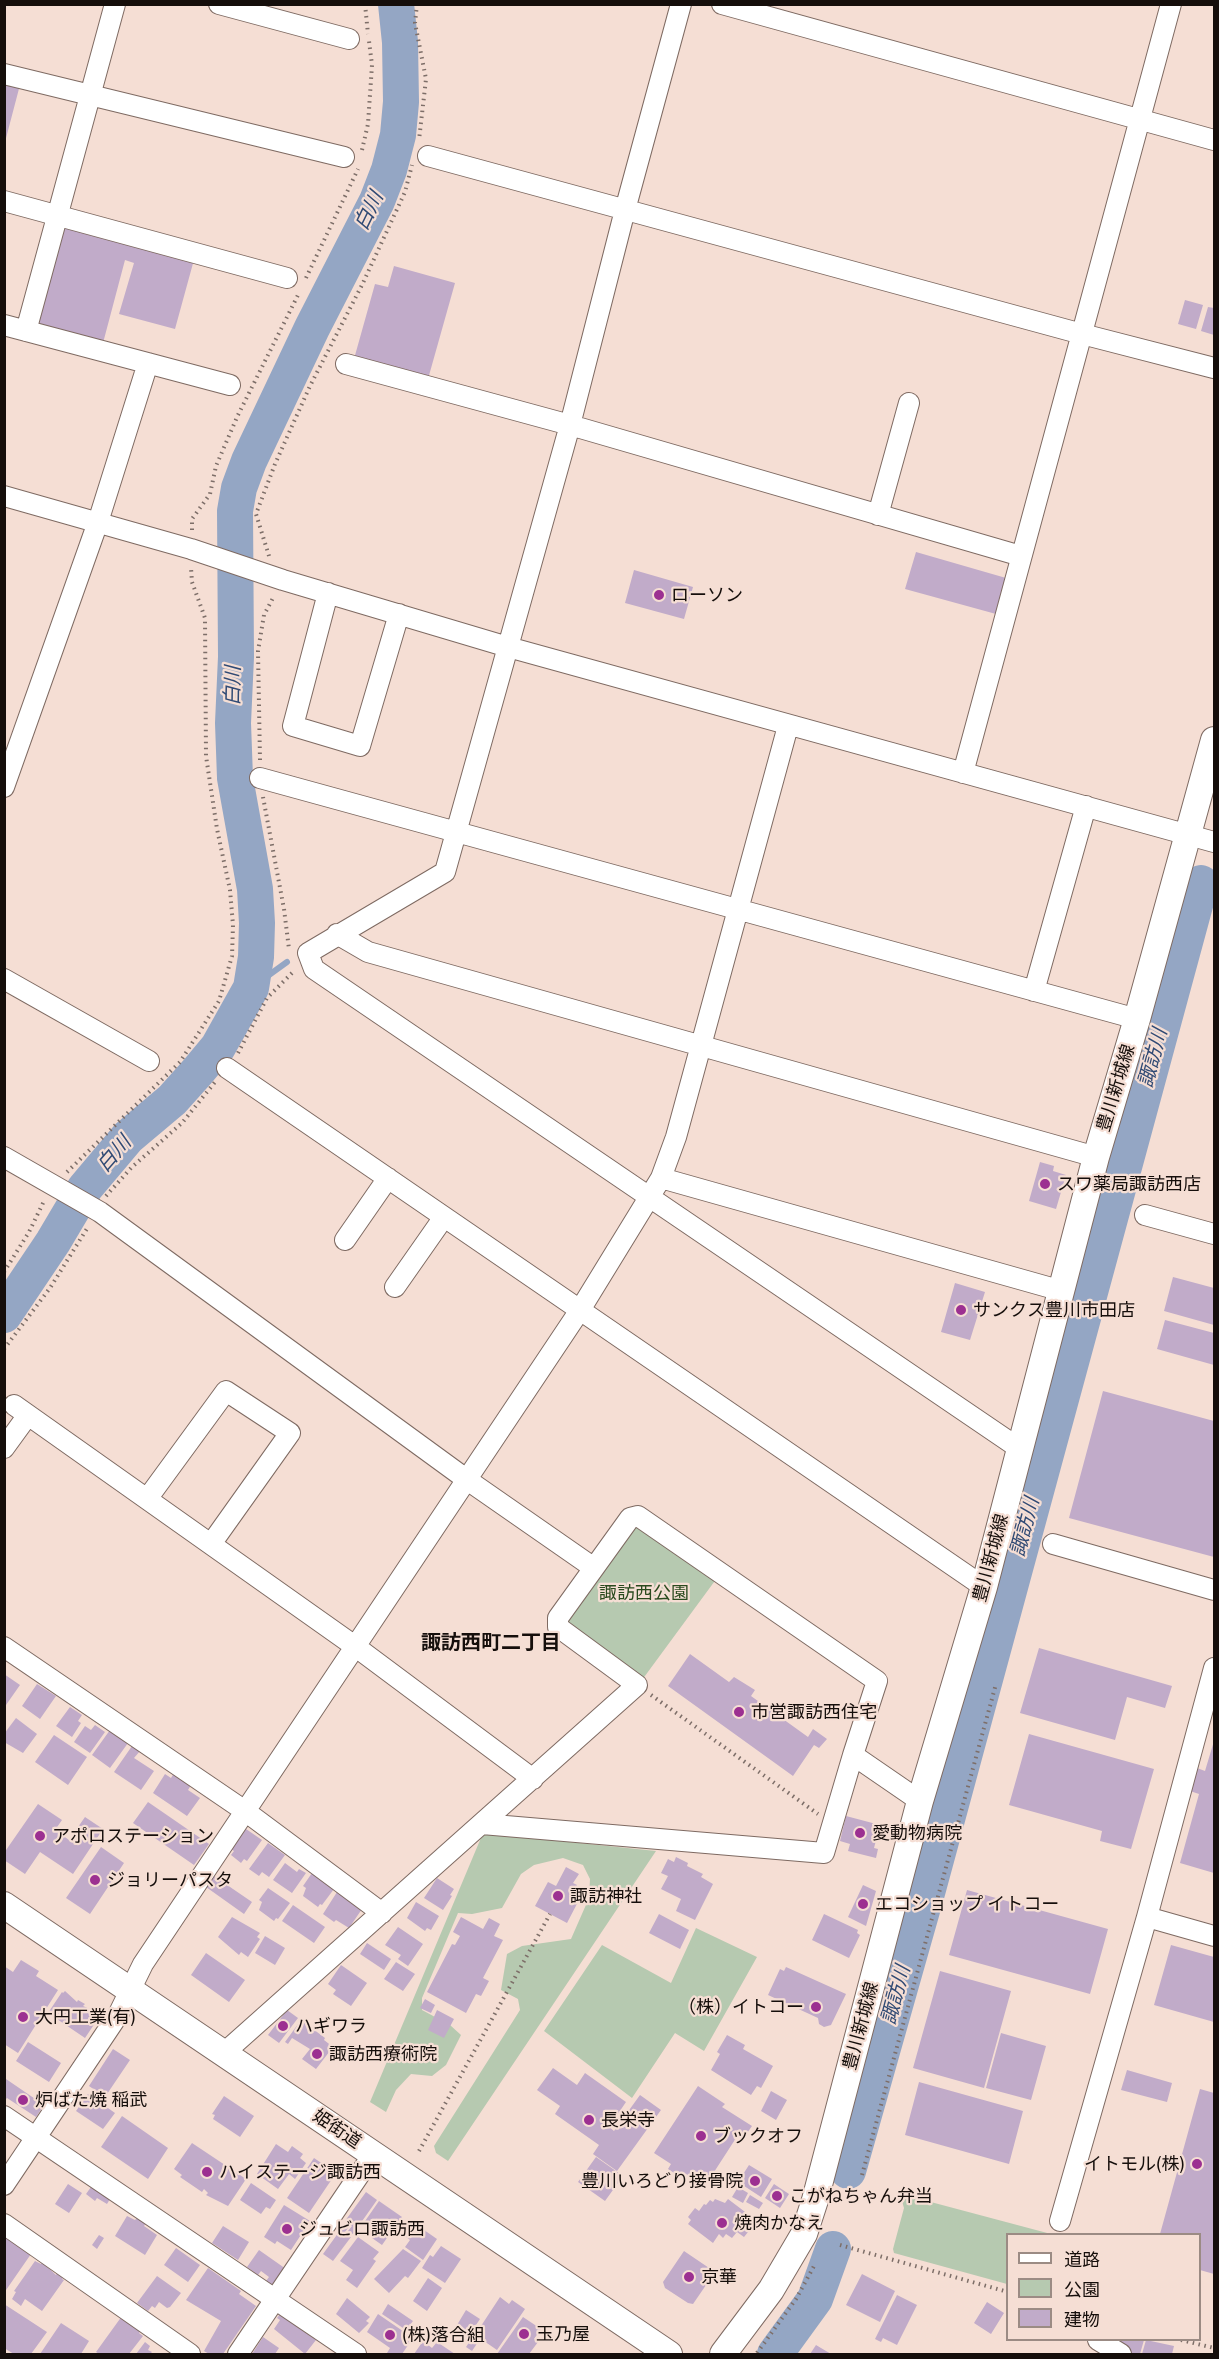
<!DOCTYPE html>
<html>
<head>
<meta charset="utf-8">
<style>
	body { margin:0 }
	#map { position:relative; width:1219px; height:2359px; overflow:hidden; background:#f5ded4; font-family:"Public Sans","Noto Sans JP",sans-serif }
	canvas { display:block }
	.frame { position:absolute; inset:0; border:6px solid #150e0b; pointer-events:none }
	.legend { position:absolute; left:1006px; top:2233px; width:195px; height:108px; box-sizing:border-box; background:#f5ded4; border:2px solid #9b8b84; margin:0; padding:8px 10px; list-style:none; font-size:18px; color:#150e0b }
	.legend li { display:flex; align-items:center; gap:12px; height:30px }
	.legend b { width:30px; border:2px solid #9b8b84 }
</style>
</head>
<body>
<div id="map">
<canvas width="1219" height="2359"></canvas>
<div class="frame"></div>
<ul class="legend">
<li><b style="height:8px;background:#fff"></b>道路</li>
<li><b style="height:16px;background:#b6c9b0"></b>公園</li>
<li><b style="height:16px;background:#c1abc9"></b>建物</li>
</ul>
</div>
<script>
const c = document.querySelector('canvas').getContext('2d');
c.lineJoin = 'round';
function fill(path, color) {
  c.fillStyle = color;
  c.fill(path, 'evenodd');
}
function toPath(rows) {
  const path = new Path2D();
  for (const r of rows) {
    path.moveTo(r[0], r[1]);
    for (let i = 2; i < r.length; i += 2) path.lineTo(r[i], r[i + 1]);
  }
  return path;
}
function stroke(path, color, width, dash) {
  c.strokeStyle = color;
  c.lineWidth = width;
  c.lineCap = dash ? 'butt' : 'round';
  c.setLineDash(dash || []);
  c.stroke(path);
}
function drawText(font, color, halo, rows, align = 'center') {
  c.font = font + ' "Public Sans","Noto Sans JP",sans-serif';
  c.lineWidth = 4.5;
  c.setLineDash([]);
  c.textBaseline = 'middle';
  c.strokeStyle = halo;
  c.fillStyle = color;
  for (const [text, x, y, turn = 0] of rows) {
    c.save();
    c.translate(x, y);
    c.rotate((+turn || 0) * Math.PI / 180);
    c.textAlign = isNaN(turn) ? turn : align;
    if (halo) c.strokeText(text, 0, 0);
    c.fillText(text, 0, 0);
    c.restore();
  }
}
fill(toPath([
	[630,1525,642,1525,717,1578,642,1680,568,1626,567,1614],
	[483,1833,656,1851,448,2161,436,2153,434,2146,520,2010,518,1999,501,1990,507,1954,522,1946,571,1939,589,1898,590,1879,583,1865,563,1858,534,1865,521,1874,502,1908,472,1914,458,1913,422,1998,422,2010,450,2025,461,2035,446,2065,432,2076,411,2074,396,2090,386,2112,370,2102],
	[696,1928,757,1957,704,2051,675,2033,632,2098,544,2031,602,1945,671,1983],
	[897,2193,1051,2234,1008,2234,1007,2284,894,2253,893,2249,904,2208,901,2198]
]), '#b6c9b0');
stroke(toPath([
	[251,988,287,962]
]), '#94a6c4', 6);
stroke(toPath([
	[4,1315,53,1242,85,1188,128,1137,172,1100,198,1071,218,1047,251,988,256,957,257,923,255,889,235,778,233,723,236,657,235,511,239,488,249,461,312,328,377,201,389,170,398,135,401,102,400,42,396,4],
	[848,2171,928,1889,1201,883],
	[775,2354,815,2299,833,2249]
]), '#94a6c4', 36);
fill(toPath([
	[4,76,21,81,5,142,4,141],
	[62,219,195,256,175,329,119,314,134,263,125,260,103,343,33,324],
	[394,266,455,283,428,379,354,359,375,284,388,287],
	[1185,300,1203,305,1196,329,1178,324],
	[1208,307,1214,308,1214,335,1201,331],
	[916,552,1006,578,996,614,905,589],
	[634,570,693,587,684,619,625,603],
	[1040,1162,1054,1166,1053,1171,1066,1175,1056,1209,1029,1201],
	[1173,1277,1214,1288,1214,1325,1164,1311],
	[955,1283,985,1292,970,1340,941,1332],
	[1165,1320,1214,1333,1214,1365,1157,1349],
	[1103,1391,1214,1421,1214,1557,1069,1518],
	[1039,1648,1172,1686,1165,1708,1127,1697,1115,1740,1020,1713],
	[690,1654,729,1682,734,1677,755,1690,751,1696,808,1737,813,1729,827,1739,819,1748,814,1745,793,1776,668,1686],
	[4,1674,20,1685,6,1705,4,1704],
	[37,1684,56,1696,40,1719,22,1706],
	[70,1707,82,1715,78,1721,81,1723,72,1737,56,1726],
	[16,1718,37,1734,23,1753,4,1742,4,1734],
	[95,1725,105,1732,90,1753,74,1742,85,1726,91,1730],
	[110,1730,128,1743,110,1768,92,1755],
	[1029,1734,1154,1769,1131,1849,1100,1841,1102,1831,1009,1805],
	[54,1735,87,1757,68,1785,35,1762],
	[1214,1741,1214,1873,1180,1863,1199,1794,1190,1791,1197,1768,1205,1771],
	[132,1746,140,1751,134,1758,154,1771,141,1790,114,1772],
	[174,1773,191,1785,188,1790,200,1798,187,1816,153,1793,165,1774,171,1778],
	[148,1802,209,1844,194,1865,133,1823],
	[38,1804,62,1820,55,1830,69,1840,85,1817,103,1829,73,1874,40,1852,25,1874,4,1860,4,1853],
	[846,1816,880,1825,874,1848,878,1849,876,1858,848,1851,850,1844,840,1841],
	[246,1829,262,1840,247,1861,244,1859,241,1863,231,1855,234,1851,231,1849],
	[268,1843,285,1855,269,1877,262,1872,259,1876,249,1869],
	[101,1847,124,1863,90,1914,66,1898],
	[676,1857,688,1863,687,1866,703,1874,701,1877,713,1884,695,1920,676,1911,681,1899,661,1889,668,1876,661,1873,668,1859,674,1862],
	[285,1863,297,1872,299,1869,306,1873,292,1893,273,1880],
	[566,1867,579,1874,573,1883,577,1885,572,1894,580,1898,567,1923,535,1906,548,1882,556,1886],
	[312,1873,334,1889,322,1905,320,1904,318,1907,303,1896,306,1888,303,1886],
	[214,1876,252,1902,244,1914,206,1887],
	[437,1878,454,1889,450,1895,452,1896,443,1910,424,1898],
	[863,1885,876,1891,866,1926,848,1917],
	[268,1888,290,1903,278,1919,276,1918,274,1921,259,1910,262,1902,259,1900],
	[967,1890,1108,1929,1090,1994,949,1955],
	[337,1892,362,1909,349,1928,336,1920,334,1922,323,1914],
	[416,1902,439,1916,431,1930,427,1928,425,1931,407,1918],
	[293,1905,325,1927,314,1943,282,1921],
	[659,1914,689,1930,680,1949,649,1933],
	[824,1914,858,1930,857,1933,860,1935,849,1958,812,1940],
	[232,1917,260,1933,257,1937,260,1939,248,1957,241,1952,239,1955,218,1937],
	[461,1917,483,1929,489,1918,500,1924,494,1936,503,1940,483,1978,489,1981,481,1996,476,1994,466,2013,427,1992,452,1944,455,1945,460,1936,453,1932],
	[398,1927,423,1944,408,1966,398,1959,401,1955,385,1945],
	[265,1936,285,1948,275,1965,255,1953],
	[367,1943,391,1959,384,1970,360,1954],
	[1171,1945,1214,1957,1214,2022,1154,2005],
	[206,1953,245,1980,229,2002,191,1975],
	[21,1960,39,1971,36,1976,58,1990,18,2053,4,2044,4,1966,13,1972],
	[396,1962,415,1974,403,1991,384,1979],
	[341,1965,367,1983,351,2006,333,1994,336,1990,328,1984],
	[786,1967,846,1994,831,2025,824,2027,819,2024,818,2018,768,1995,780,1969,784,1971],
	[940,1971,1011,1991,984,2088,913,2068],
	[65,1991,77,2002,78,2000,85,2004,83,2006,99,2013,97,2016,99,2017,85,2038,48,2013,62,1992,63,1993],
	[425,1999,435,2005,431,2013,420,2008],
	[287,2010,298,2018,279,2043,268,2035],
	[437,2010,454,2019,444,2038,428,2030],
	[301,2020,325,2038,324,2040,333,2047,316,2069,302,2059,310,2049,292,2038,288,2044,285,2042],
	[1001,2033,1046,2046,1031,2100,986,2088],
	[727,2035,745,2045,743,2049,773,2066,761,2088,757,2086,751,2095,711,2070,720,2054,717,2052],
	[28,2042,61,2063,49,2082,16,2061],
	[113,2049,130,2060,105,2097,89,2086],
	[553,2068,577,2085,585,2073,626,2102,609,2127,614,2131,640,2095,661,2110,617,2171,593,2154,599,2145,555,2114,560,2106,537,2090],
	[1127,2070,1172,2083,1167,2102,1121,2090],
	[6,2079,44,2105,36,2117,7,2098,4,2101],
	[919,2082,1023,2111,1009,2164,905,2135],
	[698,2086,725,2104,722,2107,752,2126,743,2139,738,2135,705,2186,686,2174,683,2179,668,2169,671,2164,654,2153],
	[1200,2089,1214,2093,1214,2274,1200,2270,1200,2234,1160,2234],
	[771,2091,787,2100,776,2120,761,2111],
	[88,2094,115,2113,103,2129,76,2111],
	[224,2096,254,2116,240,2137,213,2119,215,2115,212,2114],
	[122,2116,168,2148,148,2179,101,2147],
	[192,2143,246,2179,228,2206,206,2195,208,2193,204,2189,202,2192,180,2177,182,2175,174,2169],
	[276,2144,288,2152,292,2146,303,2154,300,2158,306,2163,295,2179,289,2174,278,2189,257,2174],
	[596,2157,623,2176,605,2201,578,2182],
	[314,2158,336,2173,309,2213,287,2198],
	[749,2165,772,2179,761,2197,738,2182],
	[251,2183,276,2200,270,2209,266,2207,261,2214,240,2200],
	[68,2184,82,2193,69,2213,55,2204],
	[774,2184,789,2194,780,2208,765,2198],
	[91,2187,110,2199,107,2204,97,2198,95,2201,86,2194],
	[738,2187,748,2193,743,2203,732,2197],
	[366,2192,377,2200,353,2234,348,2231,352,2226,345,2221],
	[750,2195,763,2203,759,2209,746,2202],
	[715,2199,725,2203,728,2199,757,2221,744,2237,737,2232,732,2238,726,2234,723,2238,719,2234,713,2243,688,2224,691,2220,688,2217,695,2208,699,2211,704,2204,706,2205,710,2200,713,2202],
	[379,2201,402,2217,382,2245,372,2238,376,2233,363,2224],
	[284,2205,310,2221,291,2250,277,2241,275,2244,264,2237],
	[127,2216,135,2220,137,2218,146,2223,144,2226,157,2235,145,2255,115,2236],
	[414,2223,437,2239,423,2260,405,2247,410,2240,405,2236],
	[344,2225,348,2228,345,2232,351,2237,333,2261,323,2254],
	[223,2226,249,2242,238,2260,212,2243],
	[99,2235,104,2238,97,2249,92,2245],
	[4,2236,31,2254,4,2293],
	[358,2237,379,2252,373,2259,376,2261,357,2288,346,2280,353,2270,340,2261],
	[441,2246,461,2259,445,2283,422,2268,430,2255,433,2257],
	[176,2248,200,2265,188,2282,164,2265],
	[403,2249,421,2261,408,2278,405,2276,389,2293,374,2279],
	[259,2250,286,2269,273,2287,266,2281,269,2277,261,2271,258,2275,247,2267],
	[684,2251,715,2272,693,2304,688,2303,665,2288,663,2282],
	[35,2261,41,2264,42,2262,56,2275,58,2271,65,2275,62,2279,64,2280,42,2311,25,2299,21,2306,12,2299,16,2292,14,2291],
	[208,2268,241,2291,239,2294,256,2306,223,2354,209,2354,204,2351,221,2321,186,2300],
	[862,2274,895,2291,880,2322,846,2305],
	[157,2276,181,2293,170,2307,167,2308,159,2302,155,2308,152,2306,148,2311,137,2303],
	[428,2278,442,2288,427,2311,413,2301],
	[897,2295,917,2305,897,2345,883,2338,881,2342,875,2339],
	[500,2297,509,2304,512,2300,525,2309,497,2350,481,2339,485,2334,479,2329],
	[347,2298,370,2317,366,2321,369,2323,359,2333,336,2314],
	[987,2302,1004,2313,991,2334,974,2323],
	[4,2304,47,2332,31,2354,14,2354,4,2348],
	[388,2304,413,2321,406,2330,382,2314],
	[466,2310,480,2319,470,2334,457,2325],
	[280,2314,316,2340,305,2354,274,2329,280,2320,277,2318],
	[378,2314,413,2338,402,2354,390,2354,387,2353,390,2348,367,2332],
	[122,2316,141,2330,139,2333,143,2336,129,2354,99,2354,96,2352],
	[523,2317,541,2329,534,2339,538,2342,529,2354,497,2354],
	[61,2323,89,2341,81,2354,40,2354],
	[263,2337,279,2348,275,2354,252,2354],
	[472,2338,478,2342,472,2351,466,2347],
	[1117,2340,1144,2340,1140,2354,1132,2354,1116,2344],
	[1146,2340,1174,2346,1172,2354,1142,2354],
	[423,2341,432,2348,437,2342,455,2354,414,2354],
	[145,2342,150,2346,148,2350,152,2352,150,2354,136,2354],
	[816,2345,831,2354,810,2354]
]), '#c1abc9');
const minor = toPath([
	[219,4,349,39],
	[681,4,625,210,570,425,445,872,308,953,314,969,1020,1449],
	[722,4,1214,140],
	[4,74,344,157],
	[428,156,1082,334,1214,368],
	[4,201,287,278],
	[4,325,230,385],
	[26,331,115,4],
	[346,364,570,425,1021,556],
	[4,496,191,549,283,580,508,647,1214,842],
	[878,515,909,403],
	[328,593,293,726,360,746,399,614],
	[963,773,1171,4],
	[260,778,1137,1019],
	[4,787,98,522,148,363],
	[337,934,368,952,1096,1157],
	[4,979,149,1061],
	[1034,991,1086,806],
	[227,1068,984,1587],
	[4,1157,100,1212,466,1479,594,1568,630,1518,638,1516,877,1681,853,1755,920,1801],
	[661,1178,1062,1291],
	[1145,1215,1214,1234],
	[345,1240,388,1178],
	[395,1287,444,1217],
	[14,1405,356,1647,533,1779],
	[4,1448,28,1415],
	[147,1499,226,1391,290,1433,211,1544],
	[1053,1544,1214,1590],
	[4,1647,245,1811,382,1913],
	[482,1824,824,1853,853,1755],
	[1147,1917,1214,1936],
	[224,2053,637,1685,558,1627,558,1618,594,1568],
	[4,2116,356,2354],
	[4,2185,118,2015,143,1964,580,1310,661,1178,676,1137,788,726],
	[1060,2221,1147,1917,1214,1668],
	[4,2224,190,2354],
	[1098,2340,1121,2354],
	[238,2354,374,2153]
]);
const major = toPath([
	[4,1905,669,2354],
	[723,2354,771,2290,804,2234,815,2200,920,1801,984,1587,1096,1157,1137,1019,1214,740]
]);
stroke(minor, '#7e6a62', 22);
stroke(major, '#7e6a62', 28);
stroke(toPath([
	[365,4,368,34],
	[417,4,415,23,426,79,419,140],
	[362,150,368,124,372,65,369,41],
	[306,278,358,169],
	[192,530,192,519,210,494,216,466,238,415,299,293],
	[269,556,256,514,275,464,310,386,362,285,405,192,412,165],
	[260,760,258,651,264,615,274,596],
	[263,797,284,909,289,949],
	[238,1053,267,998,294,971],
	[67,1172,180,1062,219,1001,232,956,233,925,230,890,217,829,206,756,205,618,192,582,191,568],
	[106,1196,131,1168,182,1123,215,1082],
	[4,1272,29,1232,44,1201],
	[4,1349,50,1288,88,1227],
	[651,1695,818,1814],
	[419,2151,550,1914],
	[862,2175,996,1684],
	[840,2245,1008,2292],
	[1181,2340,1214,2348],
	[757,2353,796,2299,814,2266]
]), '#7d6e68', 4, [1.5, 4.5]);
stroke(minor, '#fff', 20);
stroke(major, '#fff', 26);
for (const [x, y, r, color] of [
	[659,595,6,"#9c3091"],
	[1045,1184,6,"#9c3091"],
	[961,1310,6,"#9c3091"],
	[739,1712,6,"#9c3091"],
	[860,1833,6,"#9c3091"],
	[40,1836,6,"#9c3091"],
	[95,1880,6,"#9c3091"],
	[558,1896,6,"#9c3091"],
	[863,1904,6,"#9c3091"],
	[816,2007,6,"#9c3091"],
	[23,2017,6,"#9c3091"],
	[283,2026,6,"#9c3091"],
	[317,2054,6,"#9c3091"],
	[23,2100,6,"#9c3091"],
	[589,2120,6,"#9c3091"],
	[701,2136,6,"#9c3091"],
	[1197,2164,6,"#9c3091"],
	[207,2172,6,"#9c3091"],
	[755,2181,6,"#9c3091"],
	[777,2196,6,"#9c3091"],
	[722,2223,6,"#9c3091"],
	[287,2229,6,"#9c3091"],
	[689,2277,6,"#9c3091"],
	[524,2334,6,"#9c3091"],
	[390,2335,6,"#9c3091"]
]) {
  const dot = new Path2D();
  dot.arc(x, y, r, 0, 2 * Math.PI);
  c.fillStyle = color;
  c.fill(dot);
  stroke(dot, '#f5ded4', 2);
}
drawText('18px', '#150e0b', '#f5ded4', [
	["ローソン",671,595],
	["スワ薬局諏訪西店",1057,1184],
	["サンクス豊川市田店",973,1310],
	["市営諏訪西住宅",751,1712],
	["愛動物病院",872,1833],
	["アポロステーション",52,1836],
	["ジョリーパスタ",107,1880],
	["諏訪神社",570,1896],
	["エコショップ イトコー",875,1904],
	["（株）イトコー",804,2007,"right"],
	["大円工業(有)",35,2017],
	["ハギワラ",295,2026],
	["諏訪西療術院",329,2054],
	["炉ばた焼 稲武",35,2100],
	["長栄寺",601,2120],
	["ブックオフ",713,2136],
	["イトモル(株)",1185,2164,"right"],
	["ハイステージ諏訪西",219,2172],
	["豊川いろどり接骨院",743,2181,"right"],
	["こがねちゃん弁当",789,2196],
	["焼肉かなえ",734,2223],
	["ジュビロ諏訪西",299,2229],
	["京華",701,2277],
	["玉乃屋",536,2334],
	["(株)落合組",402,2335]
], 'left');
drawText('18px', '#150e0b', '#f5ded4', [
	["豊川新城線",1116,1088,-73],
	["豊川新城線",991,1558,-75],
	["豊川新城線",861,2026,-75],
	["姫街道",337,2129,34]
]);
drawText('18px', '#2a4a1e', '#f5ded4', [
	["諏訪西公園",644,1593]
]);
drawText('italic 20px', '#304a74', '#f5ded4', [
	["白川",369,211,-64],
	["白川",233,686,-89],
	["諏訪川",1153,1058,-75],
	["白川",114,1154,-49],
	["諏訪川",1025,1527,-75],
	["諏訪川",896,1995,-75]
]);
drawText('bold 20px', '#150e0b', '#f5ded4', [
	["諏訪西町二丁目",491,1643]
]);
</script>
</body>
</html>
